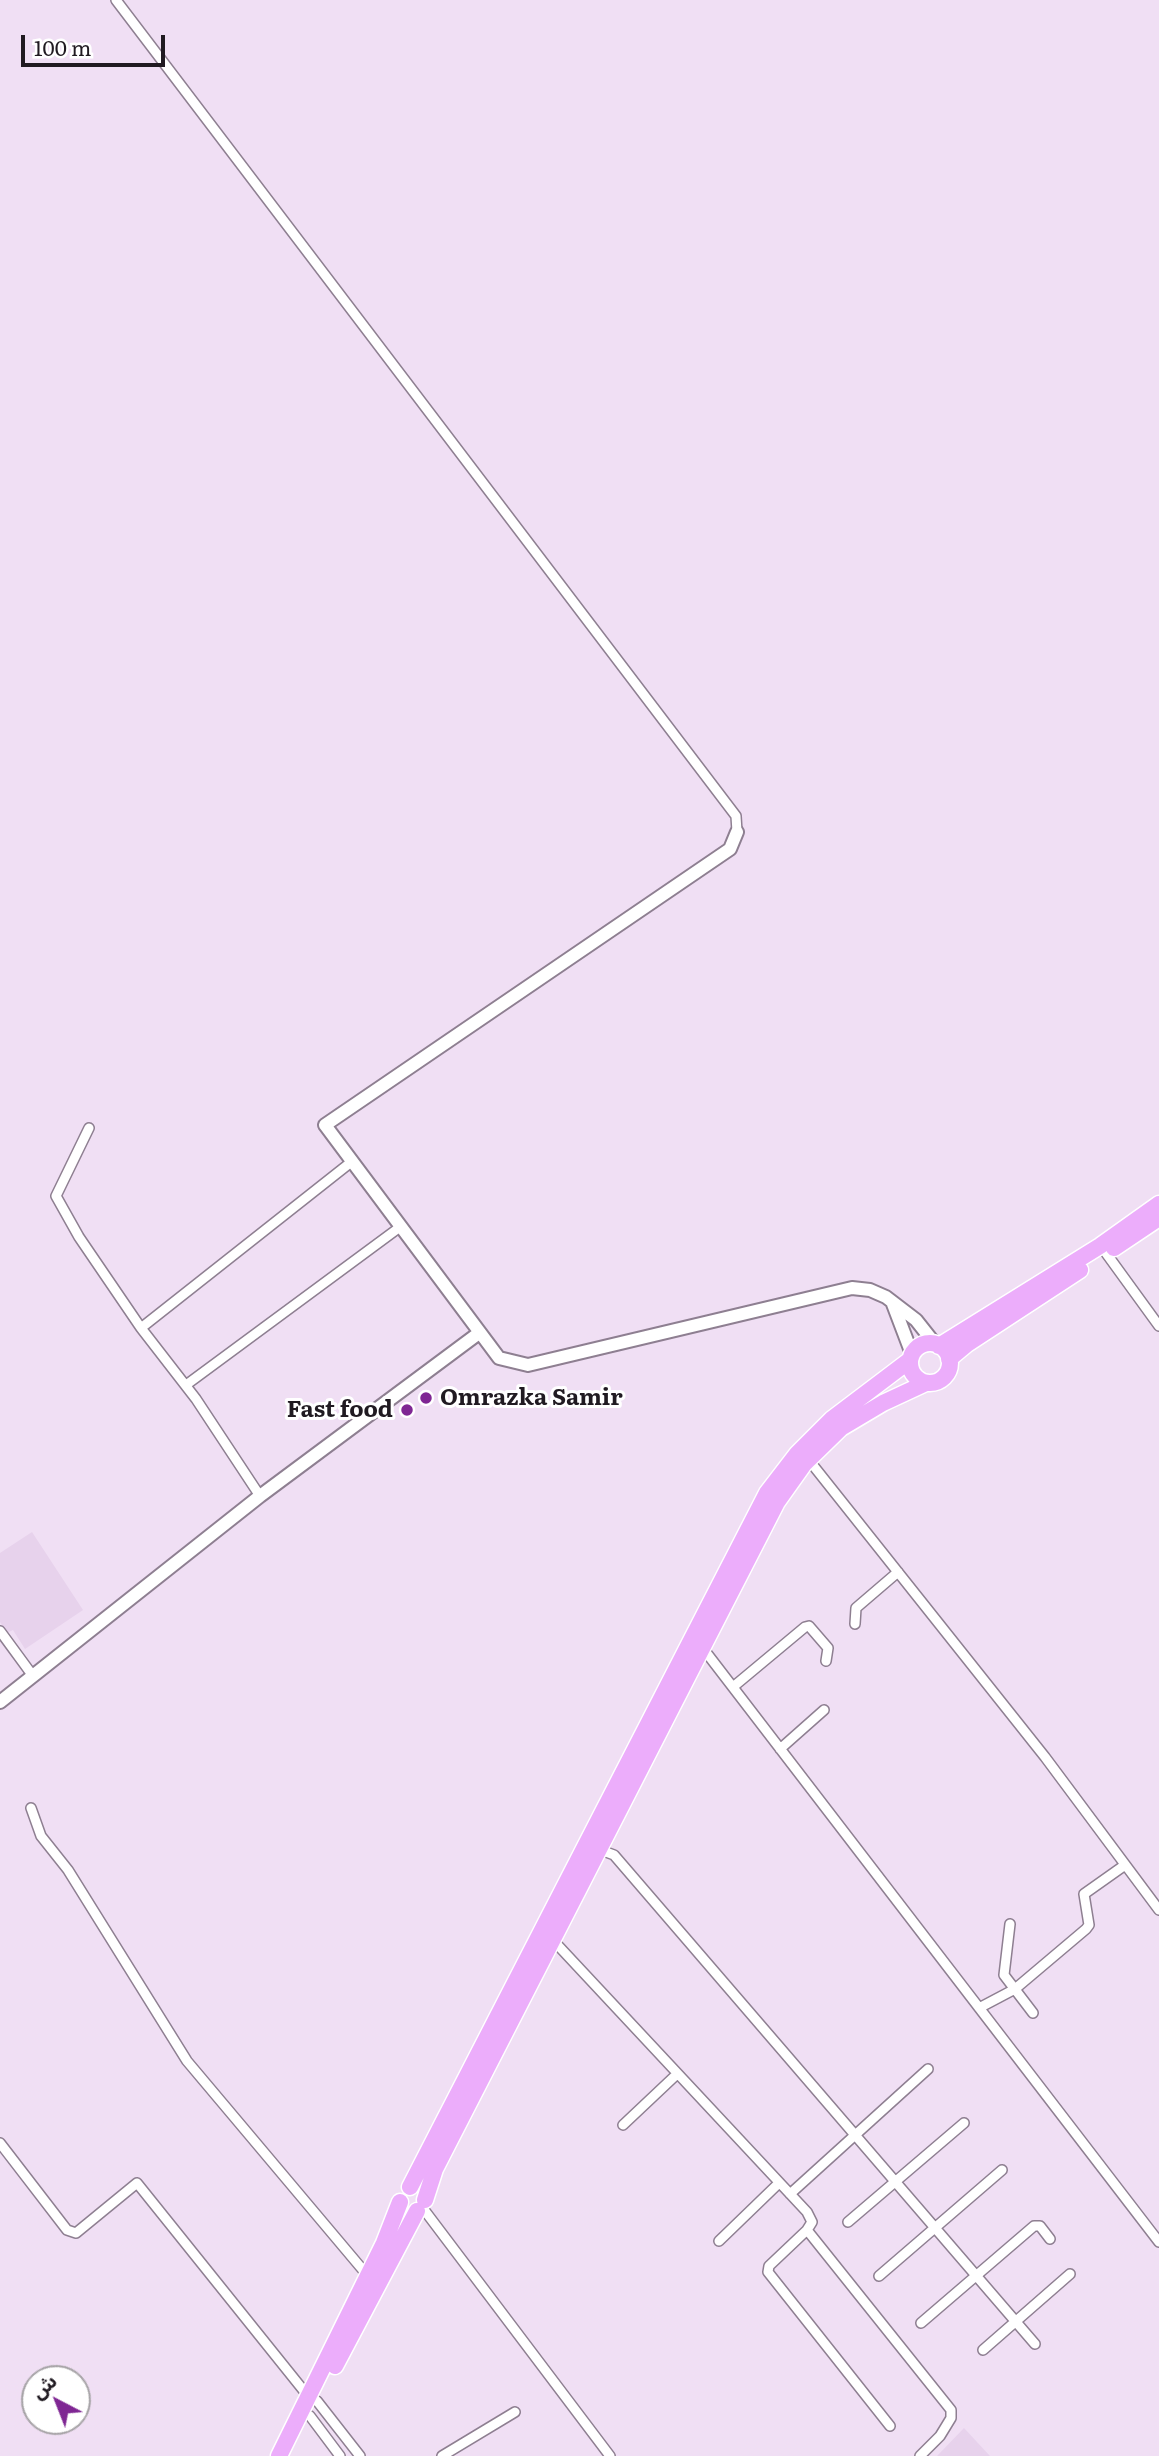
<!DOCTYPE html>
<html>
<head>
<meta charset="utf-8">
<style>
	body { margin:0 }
	#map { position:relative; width:1159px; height:2456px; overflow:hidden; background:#f0dff4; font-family:Literata,"Noto Sans Arabic",serif }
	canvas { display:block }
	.north { position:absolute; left:21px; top:2365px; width:70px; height:70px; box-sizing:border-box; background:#fff; border:2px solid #a6a3a6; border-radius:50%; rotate:318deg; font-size:19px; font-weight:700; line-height:28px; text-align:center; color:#201a21 }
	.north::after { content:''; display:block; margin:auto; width:24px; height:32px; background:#7f2693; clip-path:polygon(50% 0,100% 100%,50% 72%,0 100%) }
	.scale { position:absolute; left:21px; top:35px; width:144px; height:32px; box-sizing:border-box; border:4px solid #201a21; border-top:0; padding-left:9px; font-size:21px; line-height:24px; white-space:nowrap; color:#201a21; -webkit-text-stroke:5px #fff; paint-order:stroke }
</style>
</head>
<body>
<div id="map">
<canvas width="1159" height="2456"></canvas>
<div class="north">ش</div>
<div class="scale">100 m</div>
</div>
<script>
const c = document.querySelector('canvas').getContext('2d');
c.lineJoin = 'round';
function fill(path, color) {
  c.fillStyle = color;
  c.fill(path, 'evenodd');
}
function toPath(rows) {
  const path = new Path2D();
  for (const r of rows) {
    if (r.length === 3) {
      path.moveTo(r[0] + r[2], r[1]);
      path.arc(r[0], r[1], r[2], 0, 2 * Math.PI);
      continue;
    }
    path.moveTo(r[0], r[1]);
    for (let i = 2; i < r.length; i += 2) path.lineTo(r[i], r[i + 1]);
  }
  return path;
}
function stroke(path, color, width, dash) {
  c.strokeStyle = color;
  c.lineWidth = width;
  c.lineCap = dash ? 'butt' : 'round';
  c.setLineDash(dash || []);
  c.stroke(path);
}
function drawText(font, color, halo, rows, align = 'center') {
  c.font = font + ' Literata,serif';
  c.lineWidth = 6;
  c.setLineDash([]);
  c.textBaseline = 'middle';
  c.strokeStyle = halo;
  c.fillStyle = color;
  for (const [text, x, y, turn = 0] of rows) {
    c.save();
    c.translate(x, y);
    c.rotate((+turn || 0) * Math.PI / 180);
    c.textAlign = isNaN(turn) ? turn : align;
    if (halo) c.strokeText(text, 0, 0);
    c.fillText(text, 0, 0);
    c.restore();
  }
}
fill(toPath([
	[32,1532,83,1610,25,1649,13,1630,7,1633,0,1622,0,1553],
	[964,2428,990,2456,937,2456]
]), '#e7d2ec');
const street = toPath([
	[116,0,736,816,737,832],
	[89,1128,56,1196,79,1237,141,1328,196,1399,260,1496],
	[1106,1253,1159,1326],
	[141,1328,350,1163],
	[186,1385,400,1227],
	[808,1459,1045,1757,1159,1910],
	[855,1624,856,1608,898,1572],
	[0,1631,33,1676],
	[702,1647,1159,2242],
	[733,1687,805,1627,809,1626,828,1648,826,1661],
	[780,1749,824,1710],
	[31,1808,41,1836,68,1870,187,2061,368,2276],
	[598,1849,614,1855,1035,2344],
	[1010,1924,1004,1975,1033,2013],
	[552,1939,807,2212,812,2222,807,2230,951,2410,951,2418,940,2436,920,2456],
	[979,2008,1015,1989,1086,1929,1089,1925,1084,1894,1125,1865],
	[623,2125,676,2075],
	[0,2143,67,2230,76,2233,137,2183,308,2396],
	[790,2194,928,2069],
	[422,2207,610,2456],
	[848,2222,964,2123],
	[807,2230,769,2266,768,2272,890,2426],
	[719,2241,779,2183],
	[879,2276,1002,2170],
	[921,2323,1034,2226,1040,2226,1050,2239],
	[983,2350,1070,2274],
	[317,2401,360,2456],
	[310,2416,340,2456],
	[442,2456,515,2412]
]);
const secondary = toPath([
	[737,832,730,849,325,1125,499,1358,528,1365,852,1288,870,1290,886,1297,916,1320,935,1344],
	[893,1304,912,1354],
	[0,1702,260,1496,479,1333]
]);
const highway = toPath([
	[1114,1248,1159,1218],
	[930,1363,20],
	[939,1346,1100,1246,1159,1204],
	[949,1359,967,1344,1080,1270],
	[410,2187,767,1493,797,1454,832,1419,910,1360],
	[425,2200,435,2169,777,1502,804,1464,841,1428,883,1403,926,1383],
	[335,2366,417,2211],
	[279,2456,384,2243,400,2202]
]);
stroke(street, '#8e7f91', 12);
stroke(secondary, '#8e7f91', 16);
stroke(highway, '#fff', 19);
stroke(street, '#fff', 9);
stroke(secondary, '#fff', 12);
stroke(highway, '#ecadfb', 16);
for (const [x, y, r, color] of [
	[426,1398,7,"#7f2693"],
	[407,1410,7,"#7f2693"]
]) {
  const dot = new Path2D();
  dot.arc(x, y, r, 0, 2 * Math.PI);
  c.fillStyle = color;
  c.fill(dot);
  stroke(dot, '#fff', 2.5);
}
drawText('bold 23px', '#201a21', '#fff', [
	["Omrazka Samir",440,1398],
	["Fast food",393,1410,"right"]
], 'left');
</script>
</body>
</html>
